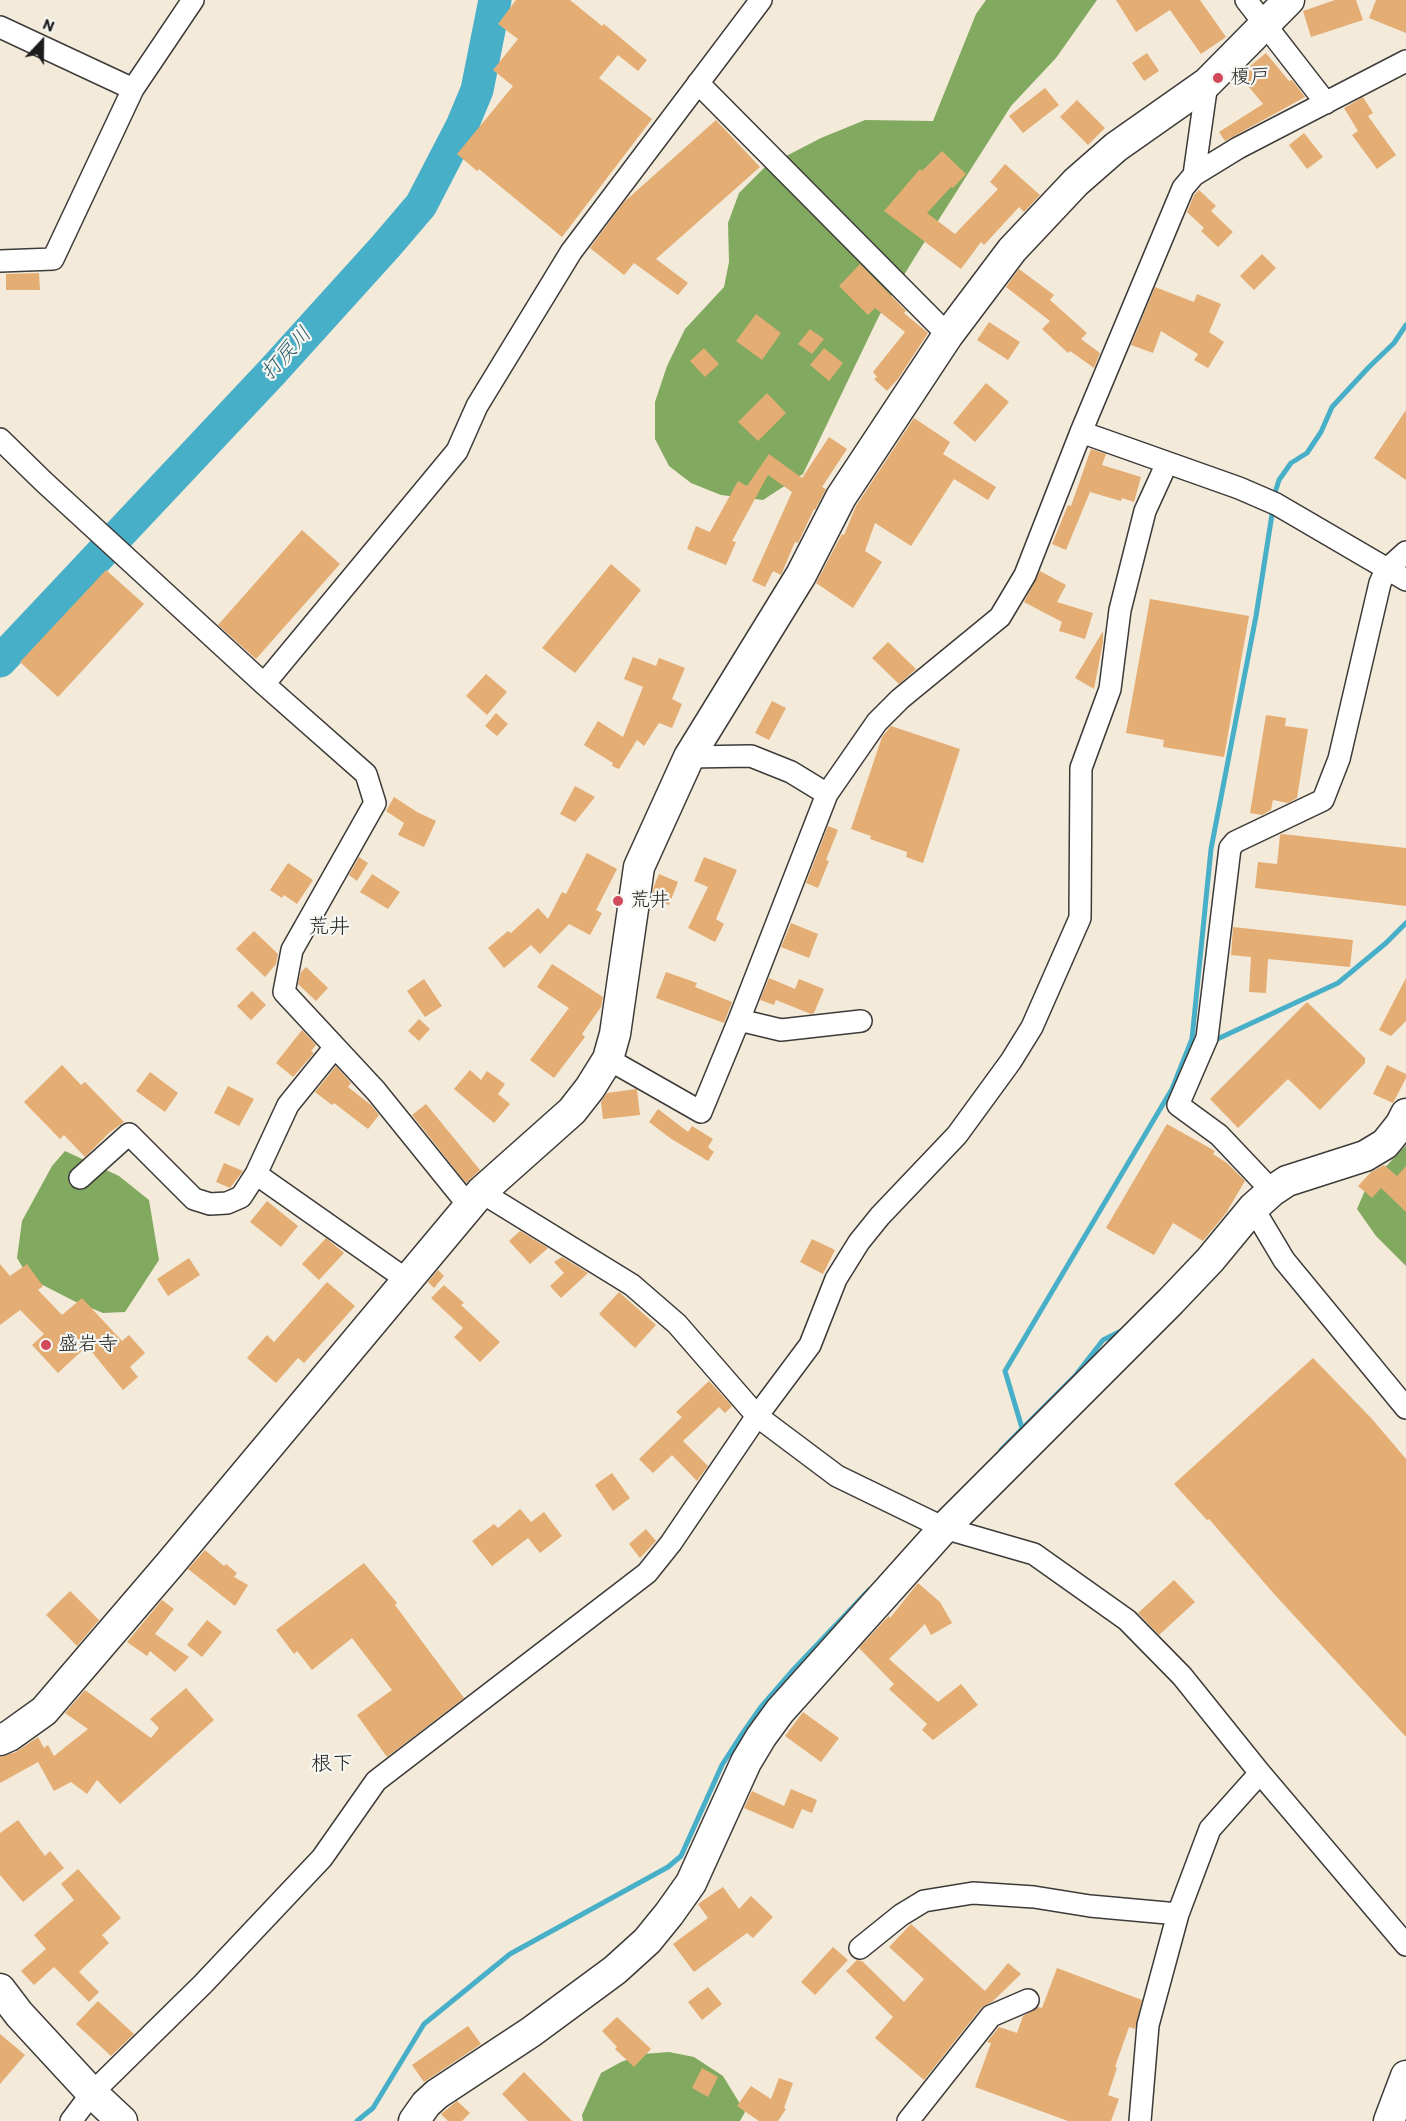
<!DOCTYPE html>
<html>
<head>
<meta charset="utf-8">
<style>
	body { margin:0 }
	#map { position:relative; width:1406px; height:2121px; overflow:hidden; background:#f4eada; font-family:Itim,sans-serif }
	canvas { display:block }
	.north { position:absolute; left:12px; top:12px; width:60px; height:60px; -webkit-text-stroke:4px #f6f6f2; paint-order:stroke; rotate:22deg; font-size:16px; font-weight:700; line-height:24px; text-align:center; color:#1c1c1c }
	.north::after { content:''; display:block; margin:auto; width:21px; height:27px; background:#1c1c1c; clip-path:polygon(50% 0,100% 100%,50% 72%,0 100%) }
</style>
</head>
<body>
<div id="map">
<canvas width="1406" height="2121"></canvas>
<div class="north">N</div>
</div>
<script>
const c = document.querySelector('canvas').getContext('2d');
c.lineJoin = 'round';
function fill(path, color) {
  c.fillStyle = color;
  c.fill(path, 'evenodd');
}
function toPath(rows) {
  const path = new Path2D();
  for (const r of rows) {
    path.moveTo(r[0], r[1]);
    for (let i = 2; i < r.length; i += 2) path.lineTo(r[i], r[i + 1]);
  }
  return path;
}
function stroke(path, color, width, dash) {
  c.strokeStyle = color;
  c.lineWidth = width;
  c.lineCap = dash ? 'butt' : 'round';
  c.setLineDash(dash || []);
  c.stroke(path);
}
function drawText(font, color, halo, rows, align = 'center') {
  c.font = font + ' Itim,"Klee One",sans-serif';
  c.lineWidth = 4.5;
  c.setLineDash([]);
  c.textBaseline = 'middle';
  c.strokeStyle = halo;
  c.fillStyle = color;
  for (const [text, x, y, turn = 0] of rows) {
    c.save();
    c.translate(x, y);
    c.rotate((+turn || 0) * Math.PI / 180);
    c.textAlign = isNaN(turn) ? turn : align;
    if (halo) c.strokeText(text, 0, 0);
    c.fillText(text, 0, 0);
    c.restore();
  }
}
fill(toPath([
	[986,0,1097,0,1056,58,1011,106,915,257,879,316,803,474,763,500,721,495,691,483,669,466,655,439,655,402,667,366,685,329,724,287,729,262,728,223,739,193,765,167,821,138,865,120,933,121,976,14],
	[1406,1145,1406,1266,1376,1236,1357,1209,1366,1188],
	[65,1151,119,1176,149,1200,159,1260,125,1312,103,1313,74,1301,29,1278,17,1258,22,1221,52,1166],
	[669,2052,694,2057,723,2076,745,2112,740,2121,583,2121,582,2115,601,2073,621,2062,643,2054]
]), '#81a960');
stroke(toPath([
	[1273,499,1279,480,1291,463,1307,453,1321,432,1332,407,1369,367,1394,343,1406,325],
	[1213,1041,1338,983,1386,943,1406,923],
	[1022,1428,1005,1371,1172,1089,1192,1039,1211,849,1256,616,1273,508],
	[1001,1450,1075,1376,1103,1340,1121,1331],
	[357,2121,373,2108,424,2024,510,1954,668,1867,681,1856,722,1765,740,1737,761,1707,794,1669,869,1590]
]), '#48afc8', 5);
stroke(toPath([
	[0,661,272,372,386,246,421,205,462,126,477,90,495,0]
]), '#48afc8', 33);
fill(toPath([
	[516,0,570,0,602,26,604,24,647,60,638,71,618,55,599,78,652,119,562,237,479,169,477,171,457,154,513,86,493,70,518,39,498,24],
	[1116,0,1200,0,1226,37,1201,54,1170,10,1136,32],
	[1335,0,1356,0,1363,20,1311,37,1303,11],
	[1376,0,1406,0,1406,33,1369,18],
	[1147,53,1159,71,1144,81,1132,63],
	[1266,53,1289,81,1292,80,1305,97,1225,141,1219,132,1263,104,1239,75],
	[1045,88,1059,105,1023,133,1009,116],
	[1363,97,1373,113,1368,116,1396,155,1377,169,1352,135,1358,131,1344,108],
	[1077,100,1105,128,1088,145,1060,117],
	[716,120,760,167,656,259,688,283,678,295,634,263,624,275,590,248,624,202],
	[1304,133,1323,157,1307,169,1289,145],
	[942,151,966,174,953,188,951,187,927,213,955,234,998,189,990,182,1005,164,1040,195,1024,212,1019,207,984,245,981,242,961,269,884,211,920,169,922,171],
	[1199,190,1216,206,1211,211,1233,232,1218,247,1201,231,1204,228,1187,212,1194,195],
	[1262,254,1276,268,1254,290,1240,276],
	[860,264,906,311,904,313,928,333,898,379,887,391,874,379,877,377,873,372,905,332,875,308,868,315,839,286],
	[1019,269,1054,295,1050,300,1087,333,1081,339,1100,353,1094,368,1070,351,1068,353,1042,329,1050,321,1006,287],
	[39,273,40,290,6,290,6,274],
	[1155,287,1194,302,1197,294,1221,304,1209,332,1224,342,1208,368,1194,360,1198,354,1161,331,1153,353,1131,345],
	[756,314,781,333,762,360,736,341],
	[989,322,1020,342,1008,360,977,340],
	[810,329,824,339,812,354,798,344],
	[704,348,719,364,705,377,690,361],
	[824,348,843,363,829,381,810,365],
	[986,383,1009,402,975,442,953,423],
	[767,393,786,413,758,441,738,422],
	[1406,410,1406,480,1374,458],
	[914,418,950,442,943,454,996,487,988,500,954,479,911,546,875,523,865,551,882,562,853,608,816,583,842,534,844,535,856,506],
	[829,437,847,449,822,487,826,489,815,510,814,509,798,543,795,542,781,575,773,571,765,587,752,581,792,492,768,475,732,541,736,542,726,565,687,549,696,526,710,532,738,481,747,486,769,454,802,478],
	[1091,449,1106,454,1102,465,1141,477,1134,502,1122,498,1121,501,1090,492,1066,550,1052,544,1068,505,1071,506],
	[302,530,340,564,256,659,218,625],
	[611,564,641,590,575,673,542,648],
	[106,570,144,604,58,697,20,662],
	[1040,571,1066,585,1057,602,1093,613,1085,639,1059,631,1062,622,1024,602],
	[1150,599,1249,616,1224,757,1163,747,1164,740,1126,733],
	[1103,631,1103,642,1094,689,1075,678],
	[888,642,916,669,899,684,872,658],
	[633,657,656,666,659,658,685,668,672,699,682,704,672,728,659,723,644,746,637,740,619,769,612,766,613,763,584,745,598,721,623,737,643,687,624,679],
	[486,674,507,692,487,715,466,696],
	[772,701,786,708,769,740,755,733],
	[496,713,508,724,497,736,485,726],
	[1266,715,1286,718,1285,726,1308,729,1297,798,1288,803,1273,800,1271,810,1262,815,1250,813],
	[891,726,960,749,923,863,906,857,907,852,870,839,871,836,851,829,882,737],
	[575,786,595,797,575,822,560,814],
	[394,797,417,812,436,821,424,847,398,835,404,823,386,811],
	[828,826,838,830,826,860,829,861,818,888,806,883],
	[1282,834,1406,848,1406,906,1255,888,1258,862,1277,864,1280,835],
	[587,853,617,869,596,910,602,913,590,935,569,924,540,954,531,945,504,968,488,948,508,931,511,933,538,908,548,919,562,892,566,894],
	[359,857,368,863,357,881,349,875],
	[704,857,737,870,716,919,724,924,715,942,688,928,708,887,694,881],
	[288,863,313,880,297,904,284,895,282,898,270,890],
	[372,874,400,892,388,909,360,892],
	[659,874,678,882,669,905,652,898,654,886],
	[791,923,818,934,809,958,781,947],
	[1233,927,1353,940,1350,967,1268,959,1266,993,1249,992,1251,957,1231,955],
	[254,931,278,954,276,964,265,977,236,949],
	[552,964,603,997,601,1007,582,1034,585,1037,554,1078,530,1060,569,1008,537,987],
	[306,967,328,988,316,1001,298,984,301,972],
	[666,972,697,983,695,987,732,1002,724,1023,656,998],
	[769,978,795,989,799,979,824,989,814,1013,811,1014,776,1000,774,1005,760,1000],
	[1406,978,1406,1021,1391,1036,1379,1030],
	[424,979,442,1006,425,1017,407,991],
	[252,991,266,1005,251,1020,237,1006],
	[1307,1002,1365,1058,1365,1063,1320,1110,1288,1079,1238,1128,1210,1099],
	[419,1019,430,1029,419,1041,408,1031],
	[302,1030,316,1045,311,1051,314,1053,293,1077,276,1063],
	[62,1065,81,1085,85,1082,124,1122,110,1132,85,1157,64,1135,60,1139,24,1102],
	[1387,1065,1406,1074,1406,1078,1393,1103,1373,1094],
	[336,1066,351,1083,348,1087,371,1105,379,1115,368,1129,334,1103,332,1105,315,1092],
	[470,1070,481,1080,487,1071,505,1084,498,1094,510,1104,494,1123,454,1089],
	[150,1072,178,1093,165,1112,136,1091],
	[228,1086,254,1099,239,1126,214,1113],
	[636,1089,637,1090,640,1115,603,1119,601,1102,607,1093],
	[426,1104,480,1170,466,1183,412,1115],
	[658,1109,688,1132,692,1126,713,1139,708,1147,714,1152,708,1161,670,1138,649,1122],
	[1167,1124,1215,1151,1213,1154,1227,1163,1245,1181,1226,1213,1203,1241,1173,1223,1154,1255,1106,1228],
	[224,1163,243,1171,230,1188,216,1182],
	[1384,1165,1397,1176,1406,1166,1406,1212,1381,1188,1372,1198,1358,1186,1370,1173],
	[267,1201,298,1226,281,1247,250,1222],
	[520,1231,548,1248,530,1264,509,1241],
	[326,1238,344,1253,319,1280,302,1264],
	[812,1239,835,1250,823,1274,800,1262],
	[562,1257,588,1273,561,1298,550,1286,564,1273,554,1262],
	[189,1258,200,1275,168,1296,157,1279],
	[0,1264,10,1276,27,1264,43,1286,38,1290,62,1315,82,1298,122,1341,129,1335,145,1353,130,1367,138,1377,123,1390,87,1346,58,1373,32,1345,44,1334,20,1310,0,1325],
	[438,1270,444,1276,434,1288,428,1282],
	[327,1282,355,1306,304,1363,298,1358,276,1383,247,1358,267,1335,274,1342],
	[444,1285,464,1303,461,1305,500,1342,480,1362,454,1337,463,1328,431,1298],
	[619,1292,656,1325,635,1348,599,1314],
	[1313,1358,1372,1419,1406,1459,1406,1737,1275,1595,1209,1519,1207,1520,1174,1484],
	[709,1381,732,1406,725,1413,719,1407,683,1441,708,1466,697,1481,672,1455,653,1473,639,1459,682,1417,676,1412],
	[612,1473,630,1498,613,1511,595,1485],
	[520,1509,531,1522,544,1512,562,1536,540,1553,528,1538,492,1566,472,1541,494,1524,498,1528],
	[646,1529,656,1541,640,1558,629,1544],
	[205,1550,224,1566,226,1564,237,1573,234,1577,248,1585,235,1606,188,1569],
	[364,1563,397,1603,395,1605,464,1698,387,1757,357,1715,392,1690,352,1638,312,1670,297,1651,294,1654,276,1630],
	[1174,1580,1195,1602,1159,1635,1138,1613],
	[918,1583,940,1602,952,1623,931,1635,925,1624,889,1659,938,1702,961,1684,978,1705,933,1740,922,1730,927,1724,889,1689,894,1684,859,1648,884,1621,889,1616,890,1618],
	[70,1591,99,1620,77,1646,46,1615],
	[162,1600,174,1609,155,1634,189,1657,175,1672,150,1651,147,1656,127,1642],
	[207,1620,222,1632,202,1657,187,1645],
	[186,1688,214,1720,120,1804,97,1780,87,1794,71,1782,54,1791,38,1762,0,1783,0,1757,16,1752,38,1737,44,1748,48,1745,54,1756,88,1729,65,1713,85,1690,151,1738,159,1728,150,1719],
	[803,1712,839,1738,821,1762,785,1736],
	[791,1789,817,1800,812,1813,802,1809,793,1829,744,1808,752,1791,784,1806],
	[18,1820,45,1856,50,1851,64,1868,23,1902,0,1875,0,1833],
	[78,1869,121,1918,102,1935,109,1943,79,1972,99,1992,89,2002,54,1967,34,1985,21,1971,46,1949,34,1935,74,1900,61,1884],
	[723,1887,739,1909,751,1896,773,1917,753,1938,747,1933,694,1972,673,1944,708,1918,698,1904],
	[911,1924,985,1991,1008,1963,1021,1974,993,2001,981,2008,924,2080,875,2038,893,2017,846,1971,857,1960,862,1961,904,2002,924,1979,889,1947],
	[833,1947,848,1960,815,1995,801,1982],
	[1057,1968,1142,2000,1135,2029,1129,2027,1115,2067,1117,2068,1108,2095,1119,2099,1111,2121,1068,2121,975,2087,991,2043,987,2042,999,2027,1017,2033,1023,2016,1039,2007,1042,2008],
	[708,1987,722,2004,702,2020,688,2002],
	[98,2001,134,2034,111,2056,76,2024],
	[617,2017,651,2049,634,2067,615,2049,617,2047,602,2031],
	[468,2026,481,2044,424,2082,412,2065],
	[0,2034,25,2055,0,2084],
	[702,2068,718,2077,708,2097,692,2088],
	[524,2072,572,2121,528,2121,502,2094],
	[779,2078,793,2083,784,2108,786,2109,778,2121,759,2121,737,2106,751,2086,771,2099],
	[457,2101,470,2113,462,2121,448,2121,441,2114]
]), '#e3ad73');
const street = toPath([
	[1246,0,1326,103],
	[0,27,133,89],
	[698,83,948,335],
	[1194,175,1238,148,1406,61],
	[0,261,53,259,133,89,193,0],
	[1081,432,1239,488,1276,504,1406,580],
	[0,439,44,482,264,684,366,774,375,803,292,950,284,992,376,1091,469,1206],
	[264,684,457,451,477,406,571,252,761,0],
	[689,757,751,756,791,772,827,794],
	[739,1020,781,1030,861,1021],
	[608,1059,701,1112,739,1020,827,794,877,722,900,699,1000,617,1025,575,1081,432,1183,188,1194,175,1207,83],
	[256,1174,407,1280],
	[80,1178,129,1134,194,1199,210,1204,227,1203,241,1197,256,1174,288,1105,335,1047],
	[1272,1191,1219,1135,1178,1105,1207,1038,1230,848,1235,842,1323,800,1339,759,1380,583,1386,570,1406,552],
	[481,1192,632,1285,677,1324,757,1416,837,1476,944,1528,1034,1554,1127,1620,1182,1676,1260,1773,1406,1945],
	[1253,1208,1284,1260,1406,1408],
	[860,1948,901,1915,924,1901,973,1893,1034,1897,1090,1906,1178,1914],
	[71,2121,92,2093,203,1984,322,1858,376,1781,647,1573,671,1543,757,1416,810,1345,836,1279,859,1242,880,1216,957,1135,1011,1061,1032,1027,1080,918,1081,768,1110,689,1120,610,1145,511,1167,463],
	[908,2121,991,2016,1028,2000],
	[1140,2121,1148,2025,1178,1914,1210,1829,1260,1773]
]);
const secondary = toPath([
	[0,1740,9,1736,44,1711,170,1564,481,1192,572,1111,590,1088,608,1059,615,1034,639,867,689,757,801,575,841,497,948,335,1012,250,1076,182,1116,147,1207,83,1289,0],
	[0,1989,19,2014,92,2093,122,2121],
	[414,2121,426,2104,437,2094,531,2032,615,1970,647,1941,669,1914,691,1883,746,1762,761,1737,780,1711,944,1528,1171,1301,1210,1260,1253,1208,1272,1191,1287,1181,1365,1156,1385,1144,1401,1124,1406,1114],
	[1389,2121,1406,2076]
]);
stroke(street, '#3c3b38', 24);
stroke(secondary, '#3c3b38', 33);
stroke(street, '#fff', 21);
stroke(secondary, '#fff', 30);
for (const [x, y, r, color] of [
	[1218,78,6,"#d1495b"],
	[618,901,6,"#d1495b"],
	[46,1345,6,"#d1495b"]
]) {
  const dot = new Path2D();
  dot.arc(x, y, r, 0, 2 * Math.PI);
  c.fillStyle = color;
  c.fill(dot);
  stroke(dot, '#f6f6f2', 2);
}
drawText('20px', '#1c1c1c', '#f6f6f2', [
	["榎戸",1230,78],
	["荒井",630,901],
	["盛岩寺",58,1345]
], 'left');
drawText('italic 21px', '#305e69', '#f6f6f2', [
	["打戻川",287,354,-48]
]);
drawText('21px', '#1c1c1c', '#f6f6f2', [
	["荒井",329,928],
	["根下",332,1765]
]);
</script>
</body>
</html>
